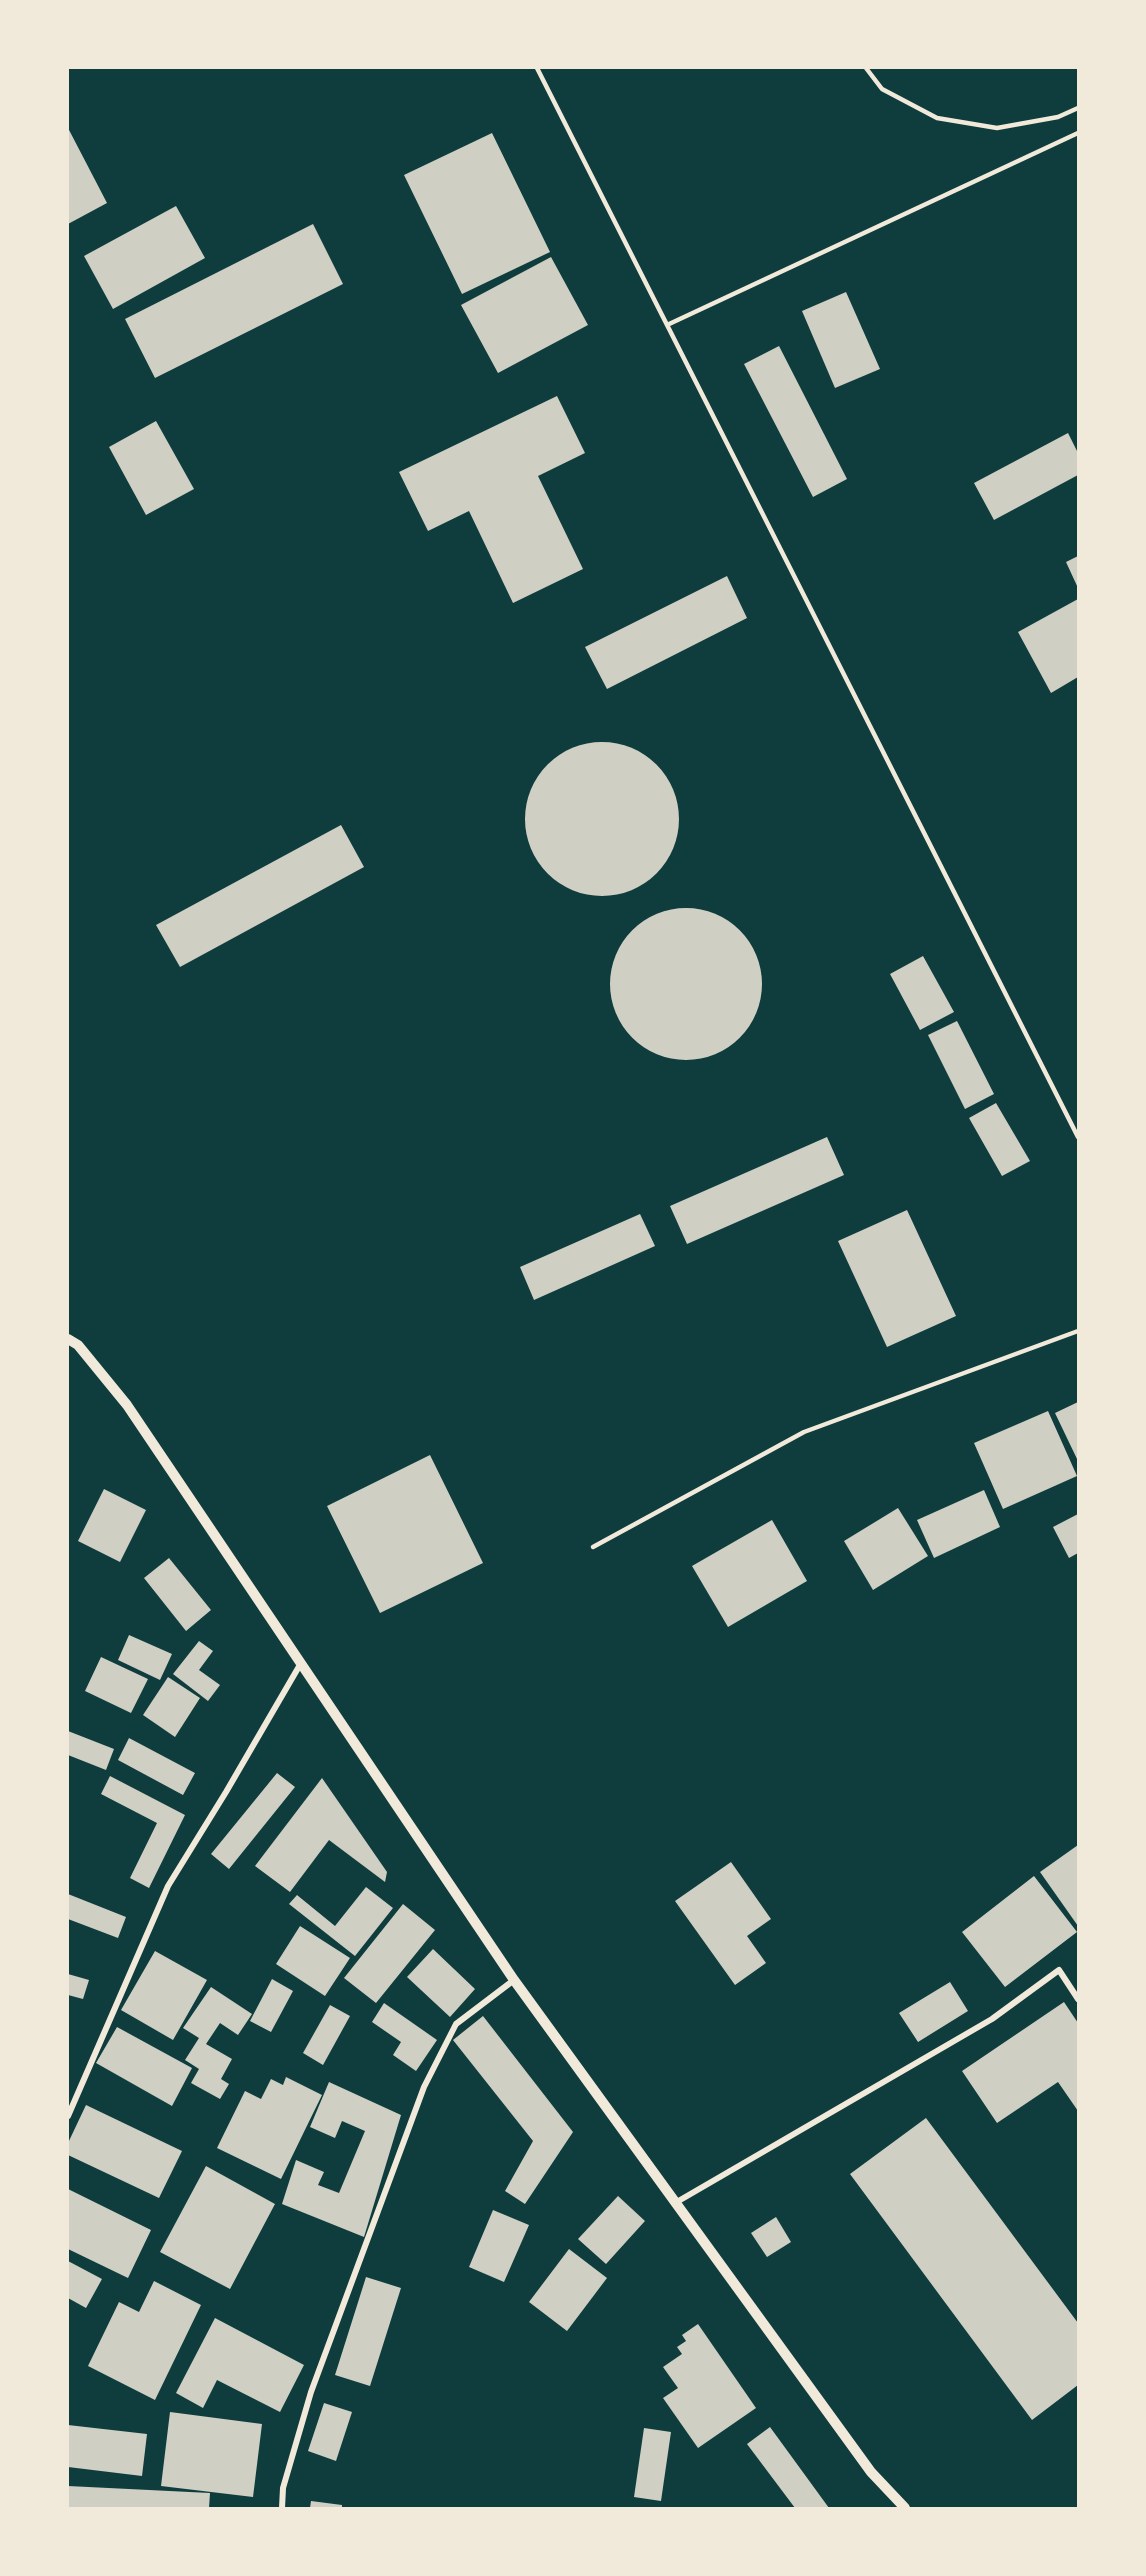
<!DOCTYPE html>
<html>
<head>
<meta charset="utf-8">
<style>
	body { margin:0 }
	#map { position:relative; width:1146px; height:2576px; overflow:hidden; background:#0f3d3e; font-family:"Fira Sans",sans-serif }
	canvas { display:block }
	.frame { position:absolute; inset:0; border:69px solid #f1e9da; pointer-events:none }
</style>
</head>
<body>
<div id="map">
<canvas width="1146" height="2576"></canvas>
<div class="frame"></div>
</div>
<script>
const c = document.querySelector('canvas').getContext('2d');
c.lineJoin = 'round';
function fill(path, color) {
  c.fillStyle = color;
  c.fill(path, 'evenodd');
}
function toPath(rows) {
  const path = new Path2D();
  for (const r of rows) {
    if (r.length === 3) {
      path.moveTo(r[0] + r[2], r[1]);
      path.arc(r[0], r[1], r[2], 0, 2 * Math.PI);
      continue;
    }
    path.moveTo(r[0], r[1]);
    for (let i = 2; i < r.length; i += 2) path.lineTo(r[i], r[i + 1]);
  }
  return path;
}
function stroke(path, color, width, dash) {
  c.strokeStyle = color;
  c.lineWidth = width;
  c.lineCap = dash ? 'butt' : 'round';
  c.setLineDash(dash || []);
  c.stroke(path);
}
fill(toPath([
	[68,128,107,203,68,224],
	[492,133,550,252,462,294,404,175],
	[176,206,205,258,113,309,84,256],
	[313,224,343,284,155,378,125,319],
	[551,257,588,325,498,373,461,305],
	[846,292,880,369,835,388,802,311],
	[779,346,847,479,813,497,744,364],
	[557,396,585,453,538,476,583,569,513,603,469,511,428,531,399,472],
	[156,421,194,489,146,515,109,447],
	[1068,433,1078,453,1078,475,994,520,974,483],
	[1078,556,1078,588,1066,562],
	[727,576,747,618,607,689,585,647],
	[1078,599,1078,677,1051,693,1018,632],
	[602,819,77],
	[341,825,364,867,180,967,156,925],
	[686,984,76],
	[923,956,954,1012,920,1030,890,974],
	[957,1021,994,1094,965,1109,928,1035],
	[996,1103,1030,1161,1002,1176,969,1118],
	[827,1137,844,1175,687,1244,670,1206],
	[907,1210,956,1316,887,1347,838,1241],
	[640,1214,655,1246,534,1300,520,1267],
	[1078,1402,1078,1461,1055,1413],
	[1048,1411,1077,1476,1003,1509,974,1443],
	[430,1455,483,1563,380,1613,327,1506],
	[104,1489,146,1510,120,1562,78,1541],
	[984,1490,1000,1527,934,1558,917,1520],
	[898,1508,928,1556,873,1590,844,1541],
	[1078,1514,1078,1553,1069,1558,1053,1527],
	[772,1520,807,1581,728,1627,692,1566],
	[169,1558,211,1610,186,1631,144,1578],
	[129,1635,172,1654,160,1680,118,1660],
	[199,1641,213,1651,199,1670,220,1685,208,1701,173,1674],
	[101,1657,148,1679,131,1713,85,1691],
	[168,1677,200,1698,175,1737,143,1715],
	[68,1731,114,1749,106,1770,68,1755],
	[129,1738,195,1773,183,1795,118,1760],
	[277,1773,295,1787,229,1869,211,1854],
	[110,1776,185,1815,149,1888,130,1878,157,1823,101,1794],
	[322,1778,387,1872,385,1882,329,1840,290,1892,255,1866],
	[1078,1845,1078,1926,1040,1872],
	[731,1862,771,1919,747,1936,766,1963,735,1985,675,1901],
	[1034,1876,1077,1932,1005,1987,962,1932],
	[366,1887,393,1908,355,1956,289,1904,297,1895,335,1926],
	[68,1894,126,1917,118,1938,68,1919],
	[403,1904,435,1930,376,2003,344,1978],
	[300,1926,350,1958,325,1996,276,1964],
	[433,1949,475,1989,450,2017,407,1977],
	[155,1951,207,1980,173,2040,121,2010],
	[68,1974,89,1980,83,1999,68,1995],
	[272,1979,293,1991,271,2032,250,2021],
	[950,1982,968,2011,918,2042,899,2013],
	[211,1987,252,2014,238,2035,220,2023,206,2044,232,2059,221,2079,229,2084,220,2099,191,2083,199,2069,185,2060,199,2038,183,2028],
	[1064,2002,1078,2023,1078,2111,1058,2082,997,2123,962,2071],
	[384,2003,437,2040,416,2071,393,2055,401,2042,372,2022],
	[330,2005,350,2016,323,2065,303,2053],
	[483,2016,573,2132,525,2204,505,2191,533,2141,453,2040],
	[117,2027,192,2068,172,2106,96,2063],
	[286,2077,322,2095,281,2179,217,2148,245,2091,261,2099,271,2079,283,2085],
	[329,2082,401,2115,364,2237,282,2204,296,2160,324,2172,318,2185,339,2193,365,2131,342,2121,335,2138,310,2127],
	[86,2105,182,2151,159,2198,68,2155,68,2143],
	[926,2118,1078,2323,1078,2385,1032,2420,850,2174],
	[206,2166,275,2204,230,2289,160,2252],
	[68,2189,151,2230,128,2278,68,2249],
	[618,2196,645,2221,606,2264,578,2239],
	[493,2210,529,2225,504,2282,469,2267],
	[776,2217,791,2242,767,2257,751,2233],
	[569,2249,607,2278,567,2331,529,2302],
	[68,2261,102,2279,86,2308,68,2298],
	[366,2277,401,2288,370,2386,335,2375],
	[154,2281,201,2305,155,2400,88,2366,119,2302,139,2312],
	[215,2318,304,2365,280,2412,217,2380,203,2408,176,2393],
	[698,2324,756,2408,698,2448,663,2398,678,2388,663,2367,682,2354,677,2347,686,2341,682,2335],
	[324,2403,352,2412,336,2461,308,2451],
	[170,2412,262,2424,253,2497,161,2486],
	[68,2425,147,2434,142,2476,68,2467],
	[770,2427,829,2508,795,2508,747,2444],
	[644,2428,671,2432,661,2501,634,2497],
	[68,2486,210,2493,209,2508,68,2508],
	[311,2501,342,2505,342,2508,310,2508]
]), '#cfcfc3');
stroke(toPath([
	[537,68,1078,1137],
	[866,68,882,89,937,118,997,128,1058,117,1078,108],
	[667,325,1078,133],
	[593,1547,804,1432,1078,1331]
]), '#f1e9da', 4.5);
stroke(toPath([
	[68,2116,168,1886,226,1792,301,1663],
	[675,2203,992,2019,1059,1970,1078,1999],
	[282,2508,283,2488,311,2392,424,2087,456,2024,514,1980]
]), '#f1e9da', 6);
stroke(toPath([
	[68,1339,78,1345,127,1405,514,1980,871,2472,905,2508]
]), '#f1e9da', 10);
</script>
</body>
</html>
